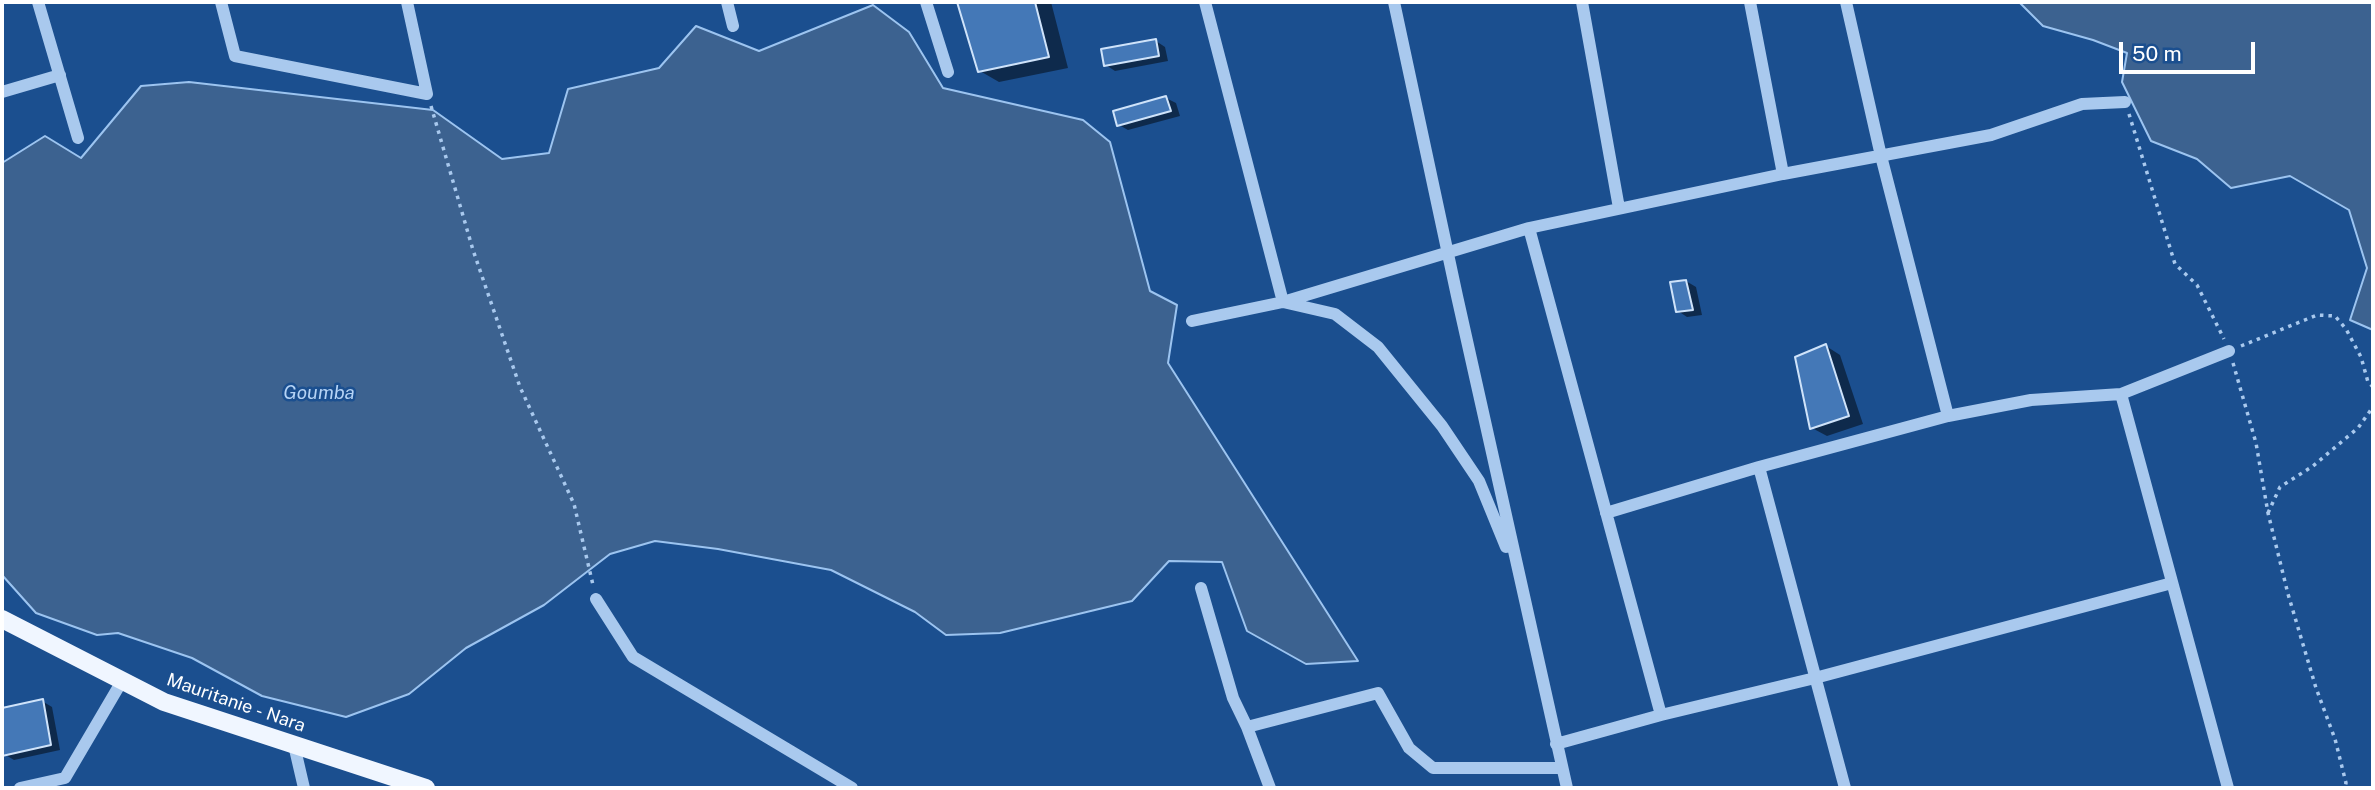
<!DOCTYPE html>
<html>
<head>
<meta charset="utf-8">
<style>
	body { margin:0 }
	#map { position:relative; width:2375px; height:790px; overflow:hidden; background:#1b4f8f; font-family:"Public Sans",sans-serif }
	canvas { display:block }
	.frame { position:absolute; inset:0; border:4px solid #fff; pointer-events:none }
	.scale { position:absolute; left:2119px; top:42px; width:136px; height:32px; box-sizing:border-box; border:4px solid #fff; border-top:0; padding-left:9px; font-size:21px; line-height:24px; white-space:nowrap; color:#fff; -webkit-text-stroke:5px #1b4f8f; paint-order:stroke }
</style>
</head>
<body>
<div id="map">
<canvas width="2375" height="790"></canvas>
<div class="frame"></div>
<div class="scale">50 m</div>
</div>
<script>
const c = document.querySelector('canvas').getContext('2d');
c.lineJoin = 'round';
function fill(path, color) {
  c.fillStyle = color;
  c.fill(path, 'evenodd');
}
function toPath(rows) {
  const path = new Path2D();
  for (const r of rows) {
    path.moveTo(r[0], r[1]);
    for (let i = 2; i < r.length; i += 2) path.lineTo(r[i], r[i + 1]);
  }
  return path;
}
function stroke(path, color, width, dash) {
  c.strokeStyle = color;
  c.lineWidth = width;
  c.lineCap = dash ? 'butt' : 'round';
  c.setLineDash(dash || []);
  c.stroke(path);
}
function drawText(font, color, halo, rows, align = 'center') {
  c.font = font + ' "Public Sans",sans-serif';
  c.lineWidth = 5;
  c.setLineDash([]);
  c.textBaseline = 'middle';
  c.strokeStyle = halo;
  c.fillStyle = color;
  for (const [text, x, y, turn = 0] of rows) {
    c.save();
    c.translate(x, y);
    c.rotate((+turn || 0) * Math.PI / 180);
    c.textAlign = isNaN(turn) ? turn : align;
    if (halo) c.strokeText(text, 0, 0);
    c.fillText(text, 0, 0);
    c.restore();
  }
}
const water = toPath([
	[2019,2,2373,2,2373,330,2350,320,2367,268,2349,210,2290,176,2231,188,2197,159,2151,141,2122,82,2127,53,2093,40,2043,26,2019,2],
	[873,5,909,32,943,88,1083,120,1110,142,1150,291,1177,305,1168,363,1358,661,1306,664,1247,631,1222,562,1169,561,1132,601,1000,633,946,635,915,612,831,570,718,549,655,541,610,554,544,605,466,648,409,694,346,717,262,696,192,658,118,633,97,635,36,613,2,575,2,163,45,136,81,158,141,86,189,82,433,110,502,159,549,153,568,89,659,68,696,26,759,51,873,5]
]);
fill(water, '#3c6290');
stroke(water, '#9cc4f0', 2);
fill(toPath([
	[958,2,1051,2,1068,68,999,82,980,71],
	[1156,41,1165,47,1168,61,1115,71,1106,65],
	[1166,98,1176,103,1180,116,1128,130,1119,125],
	[1686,281,1696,287,1702,315,1687,317,1678,311],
	[1826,346,1840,355,1863,424,1827,436,1812,428],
	[42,701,52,707,60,750,14,760,4,754,2,742,2,710]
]), '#0007');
const building = toPath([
	[957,2,1035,2,1049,57,978,72,957,2],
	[1156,39,1159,56,1104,66,1101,49,1156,39],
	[1166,96,1171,111,1117,126,1113,111,1166,96],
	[1686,280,1693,310,1676,312,1670,282,1686,280],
	[1826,344,1849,416,1810,429,1795,357,1826,344],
	[43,699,51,745,2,756,2,708,43,699]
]);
fill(building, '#4478b7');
stroke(building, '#cfe3fa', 2);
stroke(toPath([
	[431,106,473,250,520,387,574,504,593,585],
	[2129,114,2175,264,2197,285,2224,339],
	[2241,346,2317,315,2335,316,2346,329,2361,357,2368,382,2373,387],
	[2233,363,2256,443,2268,513,2288,594,2316,688,2335,739,2346,783,2345,788],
	[2268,513,2280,487,2313,466,2358,428,2373,407]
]), '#a9c9ee', 3.5, [3.5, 5]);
stroke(toPath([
	[38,2,78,138],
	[221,2,235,56,427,94,407,2],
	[727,2,733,26],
	[926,2,948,72],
	[1205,2,1283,302,1335,314,1378,347,1442,426,1479,481,1506,547],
	[1394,2,1457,296,1567,788],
	[1582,2,1619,208],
	[1750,2,1783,174],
	[1846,2,1881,156,1948,416],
	[2,92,60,75],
	[1529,228,1661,715],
	[1192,321,1283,302,1529,228,1783,174,1991,135,2082,104,2125,102],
	[2121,394,2228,788],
	[1759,467,1845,788],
	[1606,513,1759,467,1948,416,2031,400,2121,394,2229,351],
	[1201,588,1233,698,1247,727,1270,788],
	[596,599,633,657,852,788],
	[1247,727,1378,693,1409,748,1433,768,1562,768],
	[1556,744,1661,715,1815,678,2172,583],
	[294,745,304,788],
	[20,788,65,778,122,681]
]), '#a9c9ee', 12);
stroke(toPath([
	[2,619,164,702,426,788]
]), '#f0f6ff', 18);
drawText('18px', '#fff', '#1b4f8f', [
	["Mauritanie - Nara",236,703,19]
]);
drawText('italic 19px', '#b5d3f5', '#1b4f8f', [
	["Goumba",319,393]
]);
</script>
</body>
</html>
